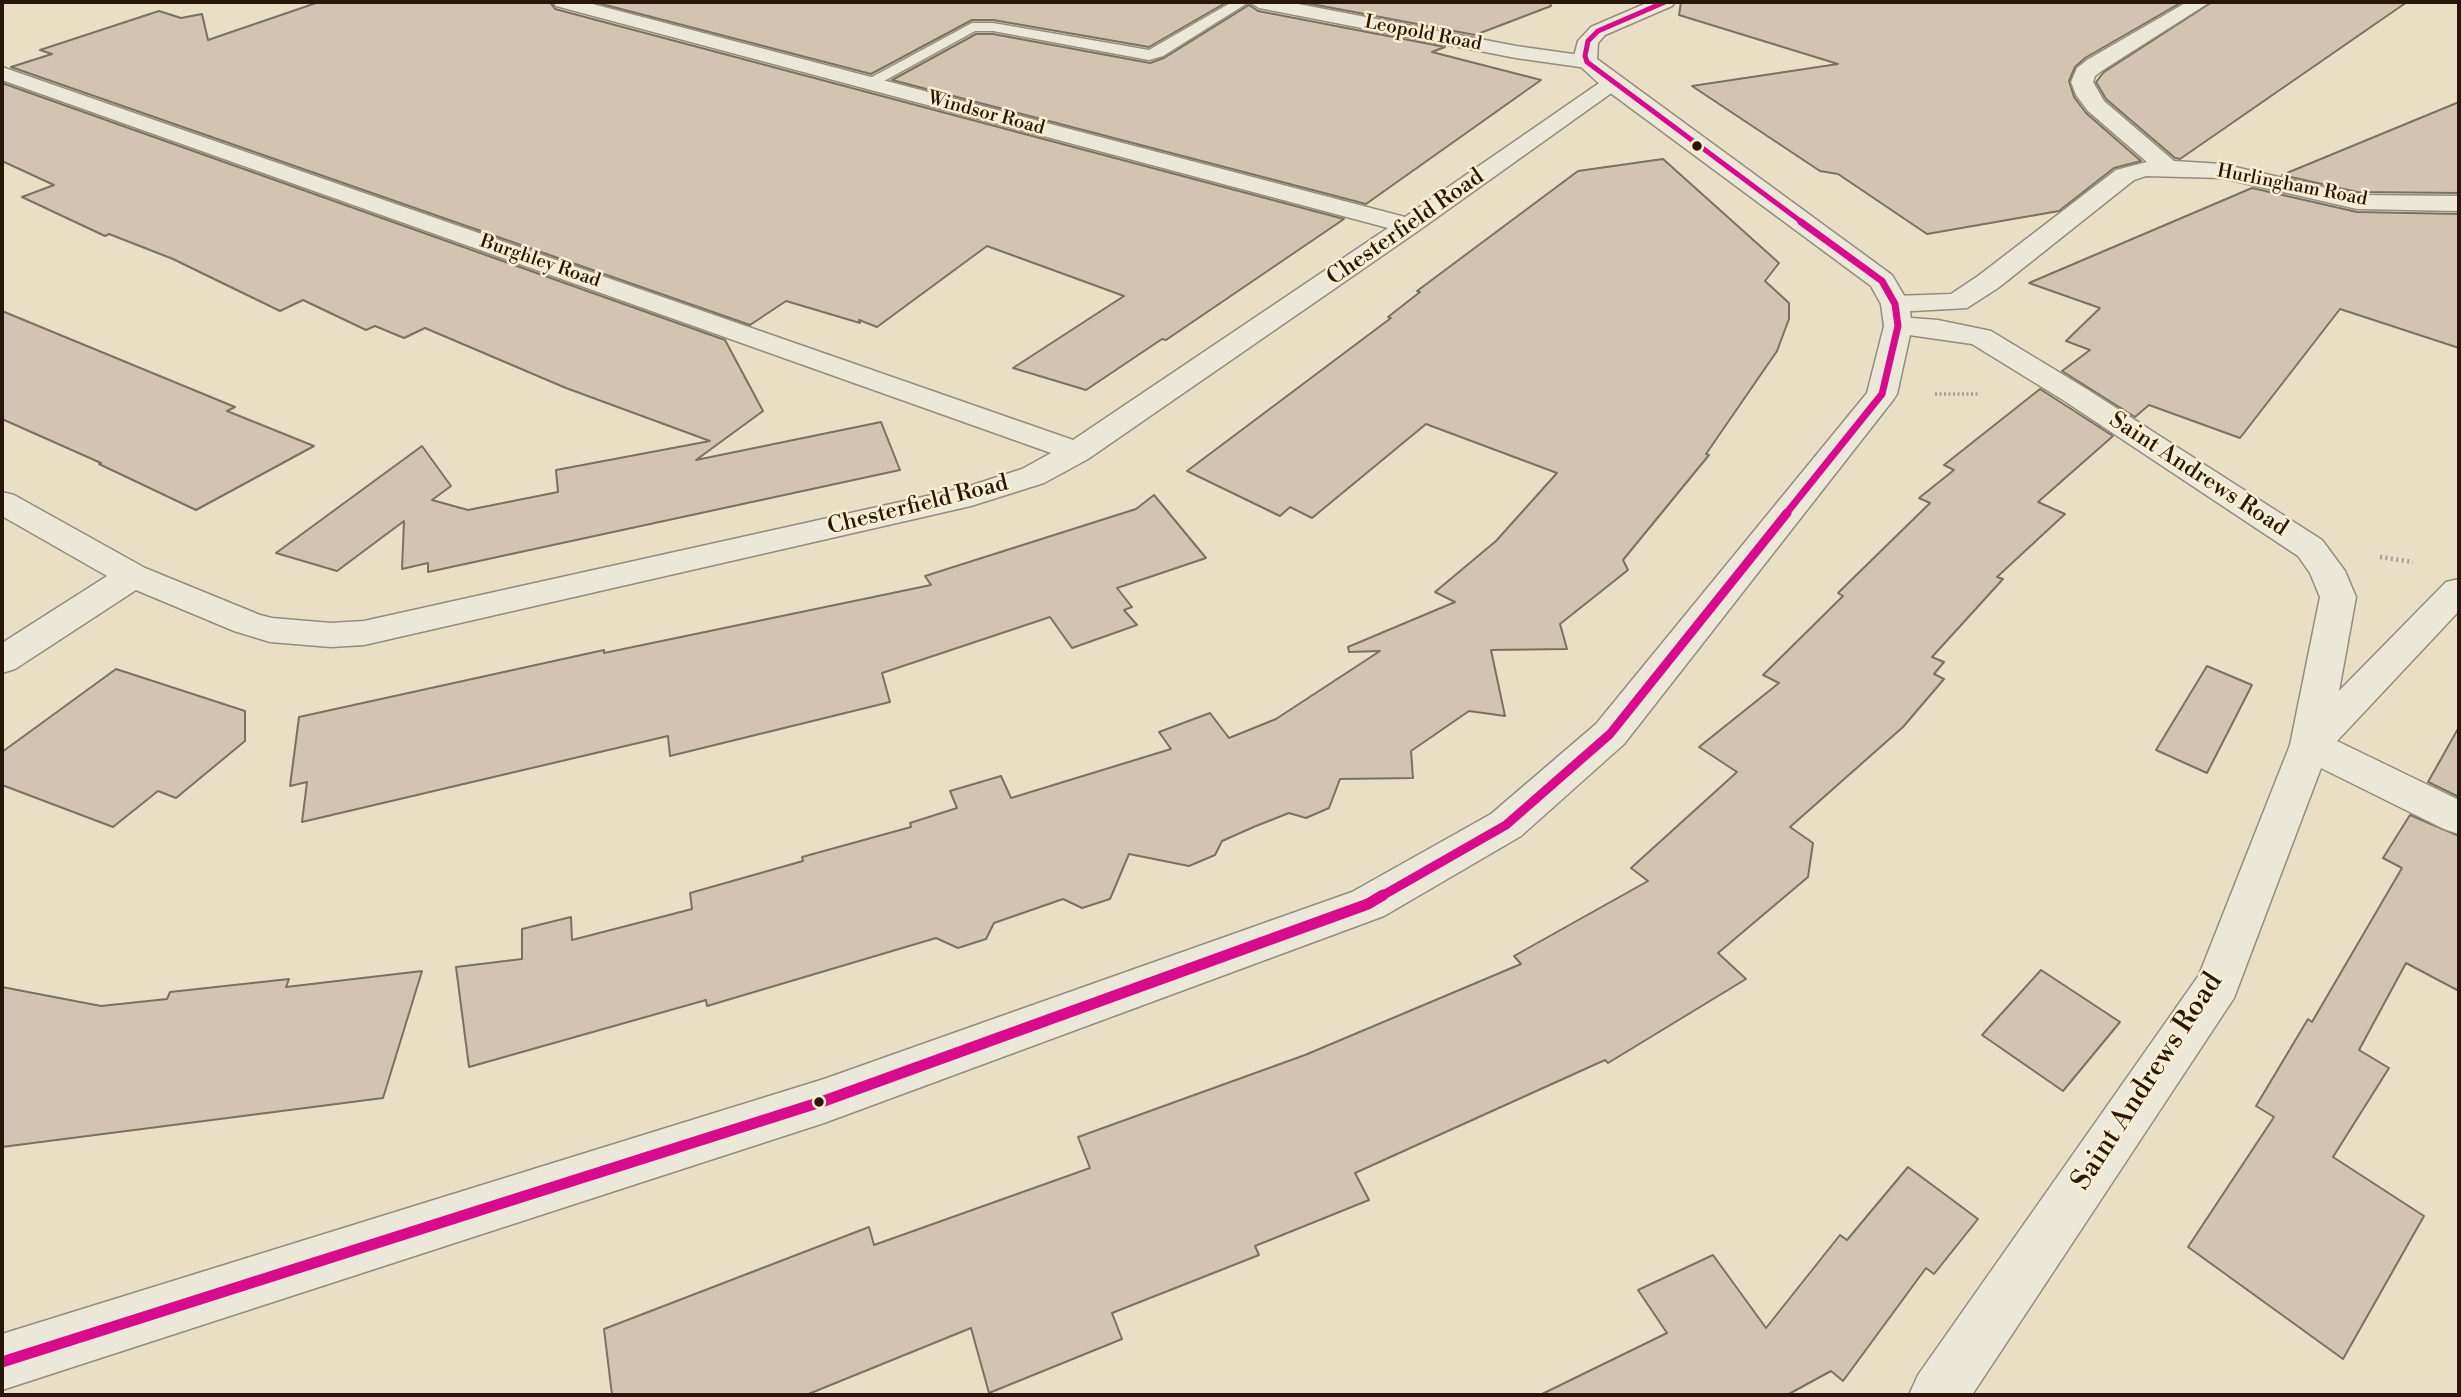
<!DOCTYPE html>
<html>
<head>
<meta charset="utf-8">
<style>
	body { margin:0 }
	#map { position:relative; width:2461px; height:1397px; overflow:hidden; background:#e8dfc5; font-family:"Libre Bodoni",serif }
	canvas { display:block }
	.frame { position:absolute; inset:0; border:4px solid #281609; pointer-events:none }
</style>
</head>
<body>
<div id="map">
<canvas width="2461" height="1397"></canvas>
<div class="frame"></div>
</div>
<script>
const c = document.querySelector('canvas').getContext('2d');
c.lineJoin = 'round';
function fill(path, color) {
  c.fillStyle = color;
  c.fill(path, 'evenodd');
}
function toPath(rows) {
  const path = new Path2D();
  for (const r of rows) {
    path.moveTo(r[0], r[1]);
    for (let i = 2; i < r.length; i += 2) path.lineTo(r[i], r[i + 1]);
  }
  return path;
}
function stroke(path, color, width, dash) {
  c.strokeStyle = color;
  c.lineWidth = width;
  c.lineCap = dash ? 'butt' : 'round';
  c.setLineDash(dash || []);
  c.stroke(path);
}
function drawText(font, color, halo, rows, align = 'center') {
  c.font = font + ' "Libre Bodoni",serif';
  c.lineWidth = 5;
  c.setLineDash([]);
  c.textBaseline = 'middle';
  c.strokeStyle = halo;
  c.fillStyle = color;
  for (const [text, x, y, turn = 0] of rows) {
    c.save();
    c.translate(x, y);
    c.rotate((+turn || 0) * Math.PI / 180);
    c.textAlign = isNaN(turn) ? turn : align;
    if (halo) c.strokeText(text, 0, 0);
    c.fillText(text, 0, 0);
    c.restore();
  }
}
const building = toPath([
	[319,2,550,2,555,9,1344,219,1166,340,1162,339,1086,390,1013,368,1124,296,987,246,877,327,859,320,860,323,786,301,750,325,11,67,52,54,40,50,159,11,181,18,202,14,208,40,319,2],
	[594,2,1227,2,1149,47,993,20,972,20,871,74,594,2],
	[1301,2,1550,2,1551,6,1475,35,1301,2],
	[1681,2,2182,2,2085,58,2075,67,2069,81,2074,97,2086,113,2141,161,2114,168,2059,211,1927,234,1838,174,1820,171,1692,86,1838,64,1679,15,1681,2],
	[2212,2,2407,2,2180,159,2175,158,2106,99,2096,82,2104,72,2212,2],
	[1249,5,1258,11,1445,47,1432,52,1541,80,1366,204,892,80,976,34,993,34,1150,63,1164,58,1249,5],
	[2,83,725,340,763,411,696,460,881,422,900,470,428,572,428,563,402,569,404,521,337,571,276,553,422,446,451,486,432,500,468,510,558,492,556,470,710,441,566,388,425,328,404,338,375,326,366,330,303,300,280,311,173,259,109,234,105,236,22,197,54,185,2,161,2,83],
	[2459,102,2459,193,2357,192,2282,175,2459,102],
	[1663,159,1779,263,1765,281,1789,303,1789,319,1777,351,1706,454,1709,455,1623,560,1628,570,1560,624,1567,649,1491,650,1505,716,1469,711,1411,751,1413,778,1340,779,1329,808,1306,818,1289,813,1256,826,1222,841,1215,855,1189,866,1129,854,1110,899,1082,908,1063,899,994,923,986,939,958,948,936,938,707,1006,706,1000,469,1067,456,967,522,959,522,929,571,917,572,940,692,909,690,893,803,861,802,857,911,827,910,823,957,808,950,791,1001,776,1011,798,1171,749,1159,732,1210,713,1229,738,1276,719,1380,651,1349,652,1348,647,1455,602,1435,592,1496,541,1557,473,1426,424,1312,518,1290,507,1280,516,1187,471,1391,318,1388,317,1420,292,1417,291,1578,171,1663,159],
	[2252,188,2357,212,2459,214,2459,348,2340,309,2240,438,2149,405,2135,417,2062,371,2090,350,2066,341,2100,308,2029,283,2252,188],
	[2,311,235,407,227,411,314,446,196,510,99,464,101,463,2,419,2,311],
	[2040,389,2113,436,2038,502,2065,514,1997,577,2003,579,1932,657,1944,662,1934,674,1944,679,1903,727,1790,827,1813,843,1808,877,1718,953,1746,979,1608,1063,1605,1060,1355,1173,1369,1200,1255,1246,1259,1255,1112,1313,1122,1339,989,1393,971,1328,806,1395,612,1395,604,1329,869,1227,874,1245,1090,1168,1078,1137,1305,1055,1521,964,1514,956,1648,881,1631,868,1737,772,1699,747,1779,683,1763,675,1843,596,1838,593,1930,503,1919,498,1954,470,1944,465,2040,389],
	[1154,495,1206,558,1117,588,1132,607,1124,610,1137,625,1072,648,1050,617,882,673,890,702,670,756,668,736,302,822,307,782,290,786,299,717,604,650,604,653,931,585,925,576,1136,509,1154,495],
	[2207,666,2252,685,2207,773,2156,750,2207,666],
	[116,669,245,711,245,741,176,798,158,791,113,827,2,785,2,752,116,669],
	[2459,727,2459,797,2428,782,2459,727],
	[2410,815,2459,836,2459,991,2406,963,2359,1050,2389,1068,2333,1157,2424,1216,2343,1359,2188,1247,2274,1117,2256,1106,2308,1019,2312,1022,2402,868,2383,858,2410,815],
	[2041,970,2120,1022,2063,1091,1982,1035,2041,970],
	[422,971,383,1098,2,1147,2,987,101,1006,167,999,170,992,289,979,286,987,422,971],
	[1908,1167,1978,1219,1934,1274,1926,1268,1843,1381,1831,1371,1787,1395,1540,1395,1667,1333,1638,1290,1713,1255,1766,1328,1840,1235,1847,1240,1908,1167]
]);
fill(building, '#d3c4b1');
stroke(building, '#797263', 2);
const service = toPath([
	[1232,2,1249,2,1163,56,1149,60,993,31,975,31,875,86,863,86,861,83,972,23,993,23,1149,50,1232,2]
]);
const minor = toPath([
	[553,2,585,2,1405,217,1605,79,1613,77,1621,79,1624,84,1418,231,1088,459,1044,483,971,506,364,645,331,647,270,642,234,631,136,590,15,669,2,673,2,643,107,576,2,516,2,492,14,495,145,568,260,615,272,618,331,623,364,621,963,488,1022,469,1051,453,2,80,2,67,1073,440,1388,228,556,6,553,2],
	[1249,2,1288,2,1516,46,1587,56,1594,58,1598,62,1594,66,1587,68,1516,58,1259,8,1249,2],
	[2187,2,2210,2,2103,70,2095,76,2093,82,2104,101,2174,161,2222,164,2357,195,2459,196,2459,211,2357,209,2222,178,2146,176,2134,180,1998,288,1967,308,1895,312,1885,310,1881,304,1885,298,1895,296,1951,294,1978,276,2116,170,2147,162,2088,111,2076,95,2071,82,2077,68,2087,60,2187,2],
	[1898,317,1938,320,1991,331,2085,388,2322,540,2345,571,2356,597,2339,691,2446,582,2459,579,2459,611,2337,741,2459,800,2459,834,2444,829,2321,768,2234,998,1972,1395,1909,1395,1918,1375,2199,975,2290,745,2320,597,2310,573,2298,556,2063,400,1972,344,1888,332,1884,326,1888,320,1898,317]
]);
const tertiary = toPath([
	[1649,2,1675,2,1672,6,1605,35,1598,43,1597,59,1892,275,1909,304,1912,326,1897,394,1893,400,1624,744,1521,836,1384,916,824,1123,2,1390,2,1334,824,1079,1352,892,1491,814,1596,724,1867,393,1884,326,1881,304,1871,286,1605,89,1580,66,1574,56,1578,41,1591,27,1649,2]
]);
stroke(service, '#948c7c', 3);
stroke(minor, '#948c7c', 3);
stroke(tertiary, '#948c7c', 3);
stroke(toPath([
	[1935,394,1979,394]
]), '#a59f95', 3.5, [2, 2.5]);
stroke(toPath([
	[2380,557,2413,562]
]), '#a59f95', 4.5, [2, 3.5]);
fill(service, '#ebe7d9');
fill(minor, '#ebe7d9');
fill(tertiary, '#ebe7d9');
stroke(toPath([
	[1665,2,1598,31,1588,41,1585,56,1587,62,1803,223]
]), '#d70b8c', 5);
stroke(toPath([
	[1785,515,1882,394,1898,326,1895,304,1882,281,1801,222]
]), '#d70b8c', 7);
stroke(toPath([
	[1380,897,1506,825,1610,734,1787,513]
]), '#d70b8c', 9);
stroke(toPath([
	[2,1362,824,1101,1368,904,1383,895]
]), '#d70b8c', 11);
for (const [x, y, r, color] of [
	[1697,146,6,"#281609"],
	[819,1102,6,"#281609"]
]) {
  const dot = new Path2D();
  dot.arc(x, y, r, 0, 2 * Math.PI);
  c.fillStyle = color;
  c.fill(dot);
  stroke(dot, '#f9efd0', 2.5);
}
drawText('19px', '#281609', '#f9efd0', [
	["Leopold Road",1423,34,11],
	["Windsor Road",986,114,15],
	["Hurlingham Road",2292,186,11],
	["Burghley Road",540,262,19]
]);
drawText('23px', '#281609', '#f9efd0', [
	["Chesterfield Road",1406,228,-35],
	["Saint Andrews Road",2198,475,33],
	["Chesterfield Road",918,506,-14]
]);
drawText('28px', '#281609', '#f9efd0', [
	["Saint Andrews Road",2148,1082,-57]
]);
</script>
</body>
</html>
